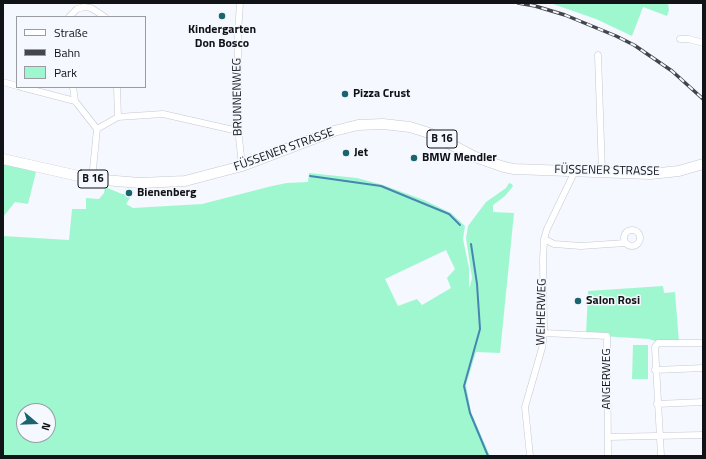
<!DOCTYPE html>
<html>
<head>
<meta charset="utf-8">
<style>
	body { margin:0 }
	#map { position:relative; width:706px; height:459px; overflow:hidden; background:#f5f8fe; font-family:"Titillium Web",sans-serif }
	canvas { display:block }
	.frame { position:absolute; inset:0; border:4px solid #111317; pointer-events:none }
	.legend { position:absolute; left:16px; top:16px; width:130px; height:72px; box-sizing:border-box; background:#f5f8fe; border:1px solid #9a9ca2; margin:0; padding:5px 7px; list-style:none; font-size:12px; color:#111317 }
	.legend li { display:flex; align-items:center; gap:8px; height:20px }
	.legend b { width:20px; border:1px solid #9a9ca2 }
	.north { position:absolute; left:16px; top:403px; width:40px; height:40px; box-sizing:border-box; background:#f5f8fe; border:1px solid #9a9ca2; border-radius:50%; rotate:109deg; font-size:11px; font-weight:700; line-height:16px; text-align:center; color:#111317 }
	.north::after { content:''; display:block; margin:auto; width:14px; height:18px; background:#19646f; clip-path:polygon(50% 0,100% 100%,50% 72%,0 100%) }
</style>
</head>
<body>
<div id="map">
<canvas width="706" height="459"></canvas>
<div class="frame"></div>
<ul class="legend">
<li><b style="height:5px;background:#fff"></b>Straße</li>
<li><b style="height:5px;background:#44464b"></b>Bahn</li>
<li><b style="height:11px;background:#9ff7d0"></b>Park</li>
</ul>
<div class="north">N</div>
</div>
<script>
const c = document.querySelector('canvas').getContext('2d');
c.lineJoin = 'round';
function fill(path, color) {
  c.fillStyle = color;
  c.fill(path, 'evenodd');
}
function toPath(rows) {
  const path = new Path2D();
  for (const r of rows) {
    if (r.length === 3) {
      path.moveTo(r[0] + r[2], r[1]);
      path.arc(r[0], r[1], r[2], 0, 2 * Math.PI);
      continue;
    }
    path.moveTo(r[0], r[1]);
    for (let i = 2; i < r.length; i += 2) path.lineTo(r[i], r[i + 1]);
  }
  return path;
}
function stroke(path, color, width, dash) {
  c.strokeStyle = color;
  c.lineWidth = width;
  c.lineCap = dash ? 'butt' : 'round';
  c.setLineDash(dash || []);
  c.stroke(path);
}
function drawText(font, color, halo, rows, align = 'center') {
  c.font = font + ' "Titillium Web",sans-serif';
  c.lineWidth = 3;
  c.setLineDash([]);
  c.textBaseline = 'middle';
  c.strokeStyle = halo;
  c.fillStyle = color;
  for (const [text, x, y, turn = 0] of rows) {
    c.save();
    c.translate(x, y);
    c.rotate((+turn || 0) * Math.PI / 180);
    c.textAlign = isNaN(turn) ? turn : align;
    if (halo) c.strokeText(text, 0, 0);
    c.fillText(text, 0, 0);
    c.restore();
  }
}
fill(toPath([
	[550,3,668,3,669,10,667,16,643,7,632,36,596,19],
	[3,163,36,172,28,204,15,202,3,217],
	[309,173,357,178,383,185,424,200,451,213,465,226,463,239,469,268,469,287,470,286,472,278,466,238,468,226,486,202,506,188,509,183,512,184,513,186,510,190,505,196,493,205,493,212,514,213,500,353,476,352,466,385,471,412,490,456,3,456,3,236,69,240,72,209,86,209,86,198,99,199,104,193,105,187,122,194,127,194,134,192,126,204,133,208,202,204,272,186,287,183,308,182],
	[446,250,455,269,447,278,451,288,422,305,417,299,398,306,385,279],
	[24,411,48,411,48,435,24,435],
	[663,286,664,293,675,292,679,342,658,342,649,339,586,335,588,291],
	[633,345,648,345,648,379,632,379]
]), '#9ff7d0');
stroke(toPath([
	[310,176,381,186,449,214,460,225],
	[471,244,477,284,480,329,464,386,470,413,488,456]
]), '#4786b1', 2);
const street = toPath([
	[240,3,238,33,238,128,242,166],
	[69,17,77,9,84,7,91,8,105,17],
	[680,39,689,39,703,43],
	[598,55,602,173],
	[3,82,17,86],
	[21,87,75,101,97,129,92,179],
	[73,87,75,101],
	[117,87,118,117],
	[97,129,118,117,163,114,238,131],
	[632,238,8],
	[544,239,554,244,581,246,625,243],
	[544,333,607,336,608,456],
	[655,370,703,368],
	[657,404,703,402],
	[608,437,703,435],
	[530,456,525,407,542,348,544,333,543,260,544,239,547,229,575,171],
	[661,456,655,347,658,343,703,343]
]);
const primary = toPath([
	[3,159,92,179,140,183,185,181,242,166,334,131,358,125,383,124,410,127,429,133,475,157,504,167,514,169,650,174,679,171,703,164]
]);
stroke(street, '#c3c8d2', 7);
stroke(primary, '#c3c8d2', 11);
stroke(street, '#fff', 6);
stroke(primary, '#fff', 10);
const rail = toPath([
	[518,3,535,6,565,15,616,36,634,45,672,71,703,99]
]);
stroke(rail, '#44464b', 3.5);
stroke(rail, '#f5f8fe', 2, [6]);
for (const [x, y, r, color] of [
	[222,16,4,"#19646f"],
	[345,94,4,"#19646f"],
	[346,153,4,"#19646f"],
	[414,158,4,"#19646f"],
	[129,193,4,"#19646f"],
	[578,301,4,"#19646f"]
]) {
  const dot = new Path2D();
  dot.arc(x, y, r, 0, 2 * Math.PI);
  c.fillStyle = color;
  c.fill(dot);
  stroke(dot, '#f5f8fe', 1.5);
}
for (const [x, y, w] of [
	[442,139,30],
	[93,179,30]
]) {
  const box = new Path2D();
  box.roundRect(x - w / 2, y - 9, w, 18, 3);
  c.fillStyle = '#f5f8fe';
  c.fill(box);
  stroke(box, '#111317', 1);
}
drawText('bold 11px', '#111317', null, [
	["B 16",442,139],
	["B 16",93,179]
]);
drawText('bold 12px', '#111317', '#f5f8fe', [
	["Kindergarten",222,30,"center"],
	["Don Bosco",222,44,"center"],
	["Pizza Crust",353,94],
	["Jet",354,153],
	["BMW Mendler",422,158],
	["Bienenberg",137,193],
	["Salon Rosi",586,301]
], 'left');
drawText('12px', '#111317', '#f5f8fe', [
	["BRUNNENWEG",238,97,-91],
	["FÜSSENER STRASSE",284,150,-20],
	["FÜSSENER STRASSE",607,171,1],
	["WEIHERWEG",542,312,-89],
	["ANGERWEG",607,379,-90]
]);
</script>
</body>
</html>
